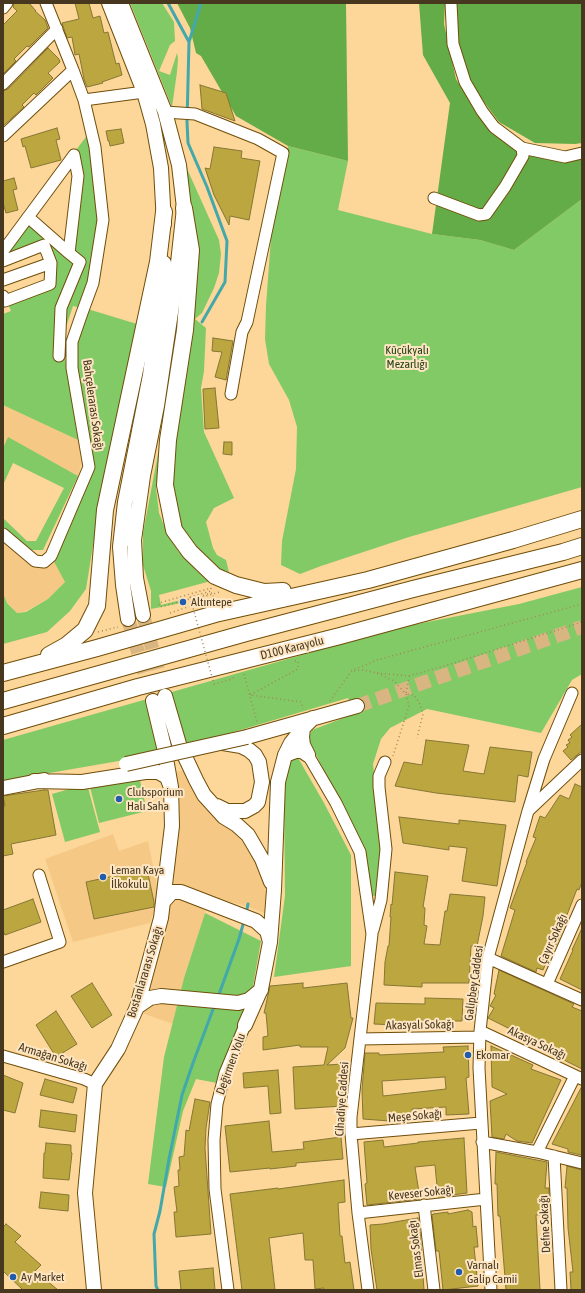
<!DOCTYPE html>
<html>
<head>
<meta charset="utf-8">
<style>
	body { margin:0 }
	#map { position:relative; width:585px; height:1293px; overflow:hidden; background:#fdd699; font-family:"Asap Condensed",sans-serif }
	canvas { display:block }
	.frame { position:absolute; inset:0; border:4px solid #47371f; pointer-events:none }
</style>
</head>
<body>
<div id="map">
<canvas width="585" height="1293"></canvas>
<div class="frame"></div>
</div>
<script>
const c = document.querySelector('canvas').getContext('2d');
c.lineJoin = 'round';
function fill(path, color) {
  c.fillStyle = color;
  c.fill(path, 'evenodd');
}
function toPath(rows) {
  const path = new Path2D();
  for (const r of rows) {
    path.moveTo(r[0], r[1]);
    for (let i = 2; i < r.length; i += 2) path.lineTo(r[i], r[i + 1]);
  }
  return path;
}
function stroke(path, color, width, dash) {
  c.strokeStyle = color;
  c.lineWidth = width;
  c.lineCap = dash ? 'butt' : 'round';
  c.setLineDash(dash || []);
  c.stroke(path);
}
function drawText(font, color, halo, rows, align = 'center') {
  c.font = font + ' "Asap Condensed",sans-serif';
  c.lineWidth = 4;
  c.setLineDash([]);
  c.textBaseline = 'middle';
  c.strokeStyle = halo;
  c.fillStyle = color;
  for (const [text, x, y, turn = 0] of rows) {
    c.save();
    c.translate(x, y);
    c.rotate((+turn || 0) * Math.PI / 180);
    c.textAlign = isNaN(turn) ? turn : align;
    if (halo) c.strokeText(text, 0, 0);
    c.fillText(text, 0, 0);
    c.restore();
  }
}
fill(toPath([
	[3,405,78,440,82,462,78,476,8,438,3,448],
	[3,538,35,561,52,554,65,582,48,599,26,611,17,613,7,602,3,593],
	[186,770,226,825,253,853,266,888,267,914,243,905,208,897,205,913,184,978,173,1024,142,1013,149,978,174,881,178,822,175,772],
	[113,834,119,851,148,841,159,896,150,923,73,942,45,859]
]), '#f5c985');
fill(toPath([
	[130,3,162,3,174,22,175,41,170,45,159,71,170,75,177,53,178,58,177,72,172,107],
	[92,129,103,220,81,307,137,324,105,470,86,589,70,611,47,632,3,644,3,593,7,603,17,613,26,612,48,599,65,582,51,556,89,467,72,342,81,308,73,306,62,339,78,440,3,405,3,314,11,311,7,302,50,284,43,245,3,261,29,221,68,253,78,176,73,154],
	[288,146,348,161,338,210,432,234,480,240,514,250,582,199,582,487,409,537,321,566,300,574,281,565,282,541,296,469,297,427,289,400,269,364,265,339,266,306,272,224,287,161],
	[181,149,188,171,219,240,221,254,219,273,214,288,202,313,195,319,206,328,204,371,201,388,204,432,234,498,214,508,206,522,213,548,217,555,226,560,229,572,222,570,209,562,189,539,179,522,172,494,173,466,181,383],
	[164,422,156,488,159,513,165,528,178,551,199,573,211,581,159,595,161,605,181,600,181,603,151,609,151,591,143,565,143,533],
	[8,437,78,476,43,550,31,550,3,527,3,518,27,541,36,541,64,488,13,463,3,485,3,448],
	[582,587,582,674,572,680,541,733,427,709,390,728,381,739,373,764,382,848,375,896,370,895,366,853,308,739,312,730,354,714,348,698,187,746,142,757,3,781,3,740,358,639,412,625,519,604],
	[297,756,324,803,351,855,351,966,274,977,285,896,284,786,288,759],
	[139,776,147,811,99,823,90,787],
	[87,784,100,832,65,842,52,794],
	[205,913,261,941,251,997,217,1083,196,1079,183,1111,166,1187,148,1184,164,1057,184,978]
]), '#81ca66');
fill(toPath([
	[177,3,346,3,348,161,288,146,236,116,201,56,196,53,190,28],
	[419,3,445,3,444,24,456,79,484,123,513,149,540,156,582,154,582,199,514,250,480,240,432,234,450,103,423,55],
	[452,3,582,3,582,143,575,144,535,143,499,122,469,82,451,27]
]), '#64ac47');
stroke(toPath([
	[168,3,189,42],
	[201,3,189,42,187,122,188,143,207,187,227,241,225,282,202,322],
	[246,914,248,904],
	[218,997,239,939,244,921],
	[158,1290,156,1286,154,1234,160,1211,169,1159,182,1095,193,1063,215,1004]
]), '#42a8ab', 3);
const building = toPath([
	[14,3,29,3,36,11,35,11,45,20,48,28,29,47,27,46,14,59,16,61,3,74,3,25,17,11,13,7,14,3],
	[75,3,89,3,93,18,100,16,104,33,108,32,116,64,119,63,122,75,102,82,103,83,87,87,84,79,79,54,75,55,72,37,67,38,62,23,79,19,75,3],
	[48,48,59,59,60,62,48,73,53,78,36,95,34,93,22,105,24,107,3,126,3,91,8,89,48,48],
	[200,85,226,93,235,121,202,109,200,85],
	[57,128,60,139,56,140,61,160,31,168,25,146,23,147,21,139,57,128],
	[121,129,124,143,110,146,109,141,108,141,106,131,121,129],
	[214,147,242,151,241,158,260,161,249,220,230,216,229,225,214,195,205,168,210,169,214,147],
	[14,178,17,189,13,190,18,210,6,213,3,203,3,181,14,178],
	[213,338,233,341,226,380,215,377,222,352,212,351,213,338],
	[215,388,219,428,205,429,203,389,215,388],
	[224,442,232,442,232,455,223,454,224,442],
	[582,724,582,751,571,760,563,751,568,747,566,745,570,743,568,740,572,737,570,735,582,724],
	[426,740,469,745,463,771,484,774,490,747,532,752,528,777,518,775,515,802,436,793,395,786,404,762,422,765,426,740],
	[575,784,582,787,582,882,579,890,577,889,565,920,566,921,556,945,554,944,543,970,537,968,536,972,501,956,515,910,510,908,527,862,526,862,536,838,533,837,540,816,545,818,560,795,569,799,575,784],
	[44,790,48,790,56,835,11,844,13,854,3,856,3,807,5,806,3,796,44,790],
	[399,817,459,824,459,820,506,825,497,886,462,881,467,848,449,846,449,850,403,843,399,817],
	[147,869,154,902,154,907,94,919,86,882,147,869],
	[395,872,428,876,423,907,425,908,424,925,427,926,424,944,440,945,445,911,447,911,450,894,485,897,483,916,477,946,471,946,469,983,422,983,422,987,384,985,385,962,388,946,389,946,391,917,390,917,391,904,392,905,395,872],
	[33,899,41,922,5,935,3,931,3,910,33,899],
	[582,928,582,990,560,979,573,950,572,950,582,928],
	[499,970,574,1004,572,1007,582,1011,582,1069,556,1056,557,1054,517,1035,518,1033,488,1018,494,1008,490,1006,496,995,494,994,499,970],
	[92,983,112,1015,92,1028,71,996,92,983],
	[303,983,303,988,347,983,351,1018,353,1018,345,1048,327,1065,342,1064,344,1090,343,1106,295,1109,293,1067,324,1065,328,1047,300,1047,300,1045,263,1050,263,1037,268,1036,266,1013,264,1013,270,986,303,983],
	[425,998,463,999,462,1021,418,1021,418,1026,374,1024,376,1003,425,1004,425,998],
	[56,1011,77,1044,56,1057,36,1025,56,1011],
	[468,1046,469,1077,466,1078,469,1114,446,1115,446,1107,412,1109,413,1118,389,1121,363,1119,362,1090,365,1053,379,1053,379,1055,444,1052,443,1047,468,1046],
	[445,1077,446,1089,383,1096,382,1081,445,1077],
	[491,1046,533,1065,531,1069,561,1080,532,1143,517,1141,506,1134,504,1139,492,1137,490,1101,507,1094,492,1087,491,1046],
	[278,1070,281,1113,270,1114,268,1086,244,1088,243,1073,278,1070],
	[3,1075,23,1083,15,1113,3,1110,3,1075],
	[45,1079,77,1088,73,1103,40,1095,45,1079],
	[582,1086,582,1153,581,1155,568,1152,568,1149,552,1144,582,1086],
	[195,1099,210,1102,206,1128,205,1148,211,1234,176,1237,174,1212,177,1212,174,1187,179,1186,178,1170,180,1170,179,1157,184,1156,186,1130,189,1131,195,1099],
	[41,1110,77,1115,75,1132,39,1127,41,1110],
	[269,1121,272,1152,304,1149,303,1142,341,1137,343,1159,296,1163,296,1166,270,1169,270,1168,230,1172,225,1126,269,1121],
	[464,1138,467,1193,438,1197,435,1165,415,1167,420,1199,367,1205,365,1184,367,1183,364,1142,383,1140,384,1147,418,1143,418,1142,464,1138],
	[46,1143,71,1145,71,1152,72,1153,69,1180,43,1178,44,1153,45,1153,46,1143],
	[496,1152,547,1162,545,1188,549,1188,549,1214,536,1215,540,1290,506,1290,500,1216,498,1216,497,1184,495,1184,496,1152],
	[567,1166,582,1170,582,1290,571,1290,570,1272,573,1272,568,1228,567,1188,565,1188,567,1166],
	[344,1180,345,1202,338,1203,340,1236,342,1236,345,1263,350,1262,354,1290,324,1290,324,1288,315,1289,313,1260,305,1260,303,1233,269,1238,275,1290,242,1290,230,1194,278,1188,278,1189,344,1180],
	[41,1192,69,1195,68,1211,39,1208,41,1192],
	[468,1210,472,1212,473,1227,476,1226,478,1247,474,1247,478,1286,443,1290,439,1251,436,1251,432,1215,433,1214,448,1212,448,1214,468,1210],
	[418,1218,419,1234,420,1232,424,1290,377,1290,371,1249,370,1225,383,1224,418,1218],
	[6,1224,21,1236,15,1242,41,1265,35,1271,58,1290,23,1290,3,1271,3,1227,6,1224],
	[213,1268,215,1290,181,1290,179,1271,213,1268]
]);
fill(building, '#bba63f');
stroke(building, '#857734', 1);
stroke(toPath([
	[143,615,164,692],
	[128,619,153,701],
	[357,706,582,627]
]), '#d9b681', 14, [14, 7]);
const minor = toPath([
	[46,3,73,70],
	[451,3,453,44,465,82,482,111,494,127,522,148,565,157,582,153],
	[3,8,7,3],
	[3,84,57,29],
	[165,112,195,114,258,139,283,153,247,322,242,332,231,394],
	[3,136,73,70,84,100,144,92],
	[434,198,479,215,486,214,505,187,523,156,522,148],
	[28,217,69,253,78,176,74,155],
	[3,251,74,155],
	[3,261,44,245,51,263,50,284,5,301,3,296],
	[3,280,51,263],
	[59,356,61,308,80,262,69,253],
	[3,534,35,561,44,562,51,556,89,467,72,368,72,342,82,313,93,283,103,220,95,147,84,100],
	[308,755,336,803,360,852,372,934,351,1117,351,1134,358,1213,368,1290],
	[528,811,582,760],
	[373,930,381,900,386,849,379,787,379,776,385,762],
	[488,958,582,1000],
	[3,962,60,942,39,875],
	[547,984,582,905],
	[480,1031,582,1079],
	[360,1039,480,1037],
	[3,1056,84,1079,95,1084],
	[351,1134,481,1123],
	[482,1142,537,1152,582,1163],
	[537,1152,575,1076],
	[554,1156,561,1290],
	[424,1205,434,1290],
	[358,1213,486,1199],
	[228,1290,215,1189,214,1140,217,1104,225,1073,245,1025],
	[491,1290,479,1068,480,1031,488,958,528,811,544,759,572,693]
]);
const major = toPath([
	[109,3,144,92,153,124,161,168,164,224],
	[121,3,165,112,179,165,184,208,177,272,157,406,143,476,134,540,136,578,143,615],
	[128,619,123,585,120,547,125,502,150,375,164,263],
	[165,696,179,744,196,780,204,795,224,817,237,825,248,835,262,859,271,882],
	[247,737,357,706],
	[285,755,296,751,302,751,308,755,303,745,302,737,303,728],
	[34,781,82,782,145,772,158,772,167,777,170,785],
	[3,788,44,780],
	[217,806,227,811,245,811,254,806,258,802,262,782,259,762,255,755,249,750,241,746,223,743],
	[163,902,172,892,181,892,256,921,267,931,270,942],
	[137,1007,150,998,161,996,238,1003,249,1000,261,990],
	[245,1025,261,989,270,942,274,890,278,782,285,755,291,743,303,728,313,718],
	[94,1290,85,1193,95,1084,118,1049,137,1007,161,918,172,826,171,787,164,747,153,701]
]);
const highway = toPath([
	[184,208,191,250,185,330,168,440,165,485,174,530,190,552,215,576,236,585,264,592,283,591],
	[49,655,67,645,85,630,97,606,105,510,158,262,164,212],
	[3,673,97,648,215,614,368,580,513,540,582,519],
	[3,701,246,633,413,589,563,552,582,546],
	[3,726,138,687,340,636,582,570]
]);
stroke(minor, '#704e0a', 13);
stroke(major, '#704e0a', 16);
stroke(highway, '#704e0a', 18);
stroke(toPath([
	[191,600,220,592],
	[170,613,214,598,212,593,160,607,159,603,211,588,211,591,190,597],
	[98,632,118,627],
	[295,661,298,661,298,669,250,695,301,702,303,709],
	[351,671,377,660,582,604],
	[354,671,363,670,377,673,394,681,406,694,409,706,393,756],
	[377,673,409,676,451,664,582,622],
	[244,674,257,722],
	[409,676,406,694,414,695,420,704,423,714,417,738],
	[213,680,214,684,232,679,234,677],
	[330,701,351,672]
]), '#a3875d', 1.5, [1, 3]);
stroke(minor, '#fff', 11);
stroke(major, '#fff', 14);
stroke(highway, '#fff', 16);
const majorBridge = toPath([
	[126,764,247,737]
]);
stroke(majorBridge, '#704e0a', 16, []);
stroke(toPath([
	[190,597,212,677]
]), '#a3875d', 1.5, [1, 3]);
stroke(majorBridge, '#fff', 14);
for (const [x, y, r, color] of [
	[183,602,4,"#205bac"],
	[119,799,4,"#205bac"],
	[103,877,4,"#205bac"],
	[468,1055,4,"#205bac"],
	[459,1272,4,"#205bac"],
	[13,1277,4,"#205bac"]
]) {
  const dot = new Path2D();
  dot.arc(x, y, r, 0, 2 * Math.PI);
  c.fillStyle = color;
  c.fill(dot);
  stroke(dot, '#fee6c2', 1.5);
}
drawText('12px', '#234018', '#fee6c2', [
	["Küçükyalı",407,350],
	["Mezarlığı",407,364]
]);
drawText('12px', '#47371f', '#fee6c2', [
	["Bahçelerarası Sokağı",93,405,82],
	["D100 Karayolu",292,648,-14],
	["Çayır Sokağı",553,939,-66],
	["Bostanlararası Sokağı",145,972,-73],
	["Galipbey Caddesi",474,983,-82],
	["Akasyalı Sokağı",420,1025,-1],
	["Akasya Sokağı",537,1043,25],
	["Armağan Sokağı",53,1057,17],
	["Değirmen Yolu",231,1064,-70],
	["Cihadiye Caddesi",342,1099,-86],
	["Meşe Sokağı",415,1116,-5],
	["Keveser Sokağı",421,1193,-6],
	["Defne Sokağı",545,1224,-93],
	["Elmas Sokağı",416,1249,-97]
]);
drawText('12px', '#47371f', '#fee6c2', [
	["Altıntepe",191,602],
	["Clubsporium",127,792],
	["Halı Saha",127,806],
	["Leman Kaya",111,870],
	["İlkokulu",111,884],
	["Ekomar",476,1055],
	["Varnalı",467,1265],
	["Galip Camii",467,1279],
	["Ay Market",21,1277]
], 'left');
</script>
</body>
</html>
